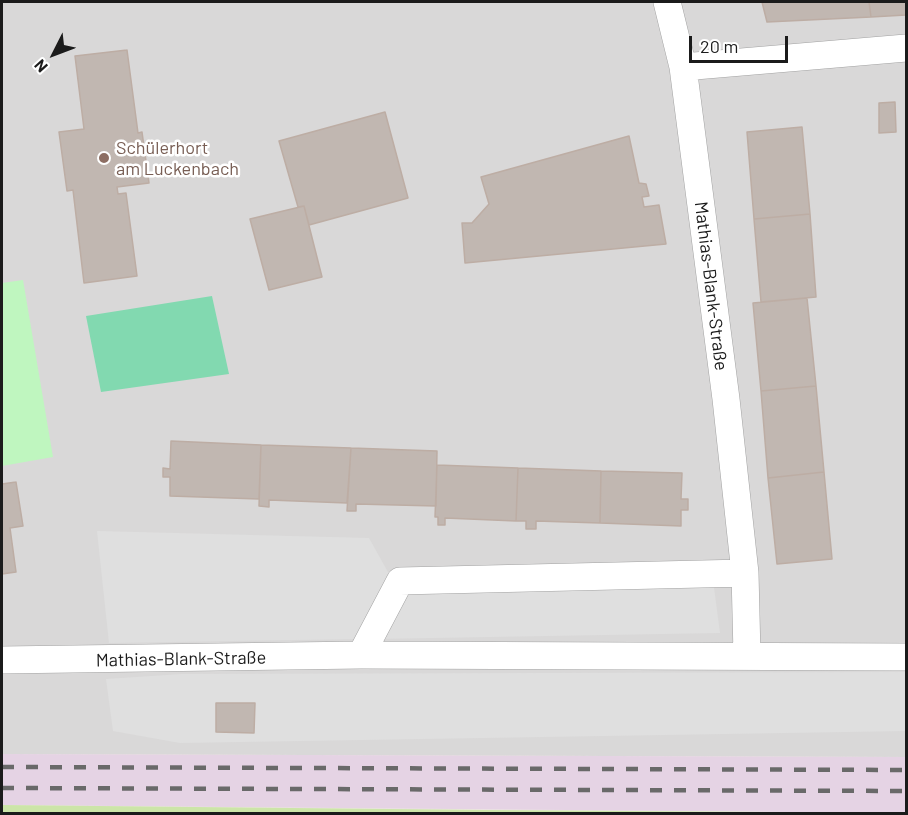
<!DOCTYPE html>
<html>
<head>
<meta charset="utf-8">
<style>
	body { margin:0 }
	#map { position:relative; width:908px; height:815px; overflow:hidden; background:#ede8e1; font-family:Barlow,sans-serif }
	canvas { display:block }
	.frame { position:absolute; inset:0; border:3px solid #1b1b1b; pointer-events:none }
	.north { position:absolute; left:24px; top:24px; width:60px; height:60px; -webkit-text-stroke:4px #fff; paint-order:stroke; rotate:228deg; font-size:16px; font-weight:700; line-height:24px; text-align:center; color:#1b1b1b }
	.north::after { content:''; display:block; margin:auto; width:21px; height:27px; background:#1b1b1b; clip-path:polygon(50% 0,100% 100%,50% 72%,0 100%) }
	.scale { position:absolute; left:689px; top:36px; width:99px; height:27px; box-sizing:border-box; border:3px solid #1b1b1b; border-top:0; padding-left:8px; font-size:18px; line-height:21px; white-space:nowrap; color:#1b1b1b; -webkit-text-stroke:4px #fff; paint-order:stroke }
</style>
</head>
<body>
<div id="map">
<canvas width="908" height="815"></canvas>
<div class="frame"></div>
<div class="north">N</div>
<div class="scale">20 m</div>
</div>
<script>
const c = document.querySelector('canvas').getContext('2d');
c.lineJoin = 'round';
function fill(path, color) {
  c.fillStyle = color;
  c.fill(path, 'evenodd');
}
function toPath(rows) {
  const path = new Path2D();
  for (const r of rows) {
    path.moveTo(r[0], r[1]);
    for (let i = 2; i < r.length; i += 2) path.lineTo(r[i], r[i + 1]);
  }
  return path;
}
function stroke(path, color, width, dash) {
  c.strokeStyle = color;
  c.lineWidth = width;
  c.lineCap = dash ? 'butt' : 'round';
  c.setLineDash(dash || []);
  c.stroke(path);
}
function drawText(font, color, halo, rows, align = 'center') {
  c.font = font + ' Barlow,sans-serif';
  c.lineWidth = 5;
  c.setLineDash([]);
  c.textBaseline = 'middle';
  c.strokeStyle = halo;
  c.fillStyle = color;
  for (const [text, x, y, turn = 0] of rows) {
    c.save();
    c.translate(x, y);
    c.rotate((+turn || 0) * Math.PI / 180);
    c.textAlign = isNaN(turn) ? turn : align;
    if (halo) c.strokeText(text, 0, 0);
    c.fillText(text, 0, 0);
    c.restore();
  }
}
fill(toPath([
	[2,2,906,2,906,757,2,754]
]), '#d9d8d8');
fill(toPath([
	[2,754,906,757,906,813,2,805]
]), '#e5d3e4');
fill(toPath([
	[2,805,485,810,906,813,2,814]
]), '#cce5a8');
fill(toPath([
	[23,280,53,457,2,466,2,283]
]), '#bff6bf');
fill(toPath([
	[212,296,229,374,101,392,86,316]
]), '#82d9b0');
fill(toPath([
	[97,531,369,538,393,581,357,639,109,643],
	[713,580,720,633,374,639,404,587],
	[906,672,906,731,180,743,113,731,106,679,182,674]
]), '#dfdfdf');
const building = toPath([
	[762,2,869,2,871,17,767,22,762,2],
	[869,2,906,2,906,15,871,17,869,2],
	[127,50,138,133,142,132,149,183,117,187,118,194,126,193,137,276,84,283,73,190,67,191,59,132,84,129,75,56,127,50],
	[895,102,896,132,879,133,879,103,895,102],
	[385,112,408,198,309,225,304,206,298,207,279,141,385,112],
	[802,127,810,214,754,219,747,132,802,127],
	[629,136,639,183,646,184,649,196,642,197,644,207,659,205,666,244,465,263,462,223,472,223,489,204,481,177,629,136],
	[304,206,322,277,269,290,250,219,304,206],
	[810,214,816,297,761,302,754,219,810,214],
	[807,298,816,386,761,391,753,303,807,298],
	[816,386,824,472,768,478,761,391,816,386],
	[171,441,261,445,259,499,170,496,170,477,163,477,163,468,170,469,171,441],
	[261,445,351,448,347,503,269,500,269,507,259,506,261,445],
	[351,448,437,451,436,506,356,504,356,511,347,511,351,448],
	[437,465,518,468,516,521,445,518,445,525,438,525,438,517,435,517,437,465],
	[518,468,601,471,600,523,536,521,536,529,526,529,526,521,516,521,518,468],
	[601,471,682,473,681,499,688,499,688,510,681,510,681,526,600,523,601,471],
	[824,472,832,559,777,564,768,478,824,472],
	[16,482,23,526,10,528,16,572,2,574,2,484,16,482],
	[216,703,255,703,254,733,216,732,216,703]
]);
fill(building, '#c1b7b1');
stroke(building, '#bdada4', 1.5);
const street = toPath([
	[667,2,683,67,726,399,745,573,747,655],
	[683,67,906,48],
	[361,655,400,581,745,573],
	[2,660,361,655,906,657]
]);
stroke(street, '#a2a2a2', 28);
stroke(street, '#fff', 27);
stroke(toPath([
	[2,767,906,770],
	[2,788,906,791]
]), '#696969', 4.5, [12, 12]);
for (const [x, y, r, color] of [
	[104,158,6,"#8d6e63"]
]) {
  const dot = new Path2D();
  dot.arc(x, y, r, 0, 2 * Math.PI);
  c.fillStyle = color;
  c.fill(dot);
  stroke(dot, '#fff', 2);
}
drawText('18px', '#785e54', '#fff', [
	["Schülerhort",116,148],
	["am Luckenbach",116,169]
], 'left');
drawText('18px', '#1b1b1b', '#fff', [
	["Mathias-Blank-Straße",711,286,83],
	["Mathias-Blank-Straße",181,659,-1]
]);
</script>
</body>
</html>
